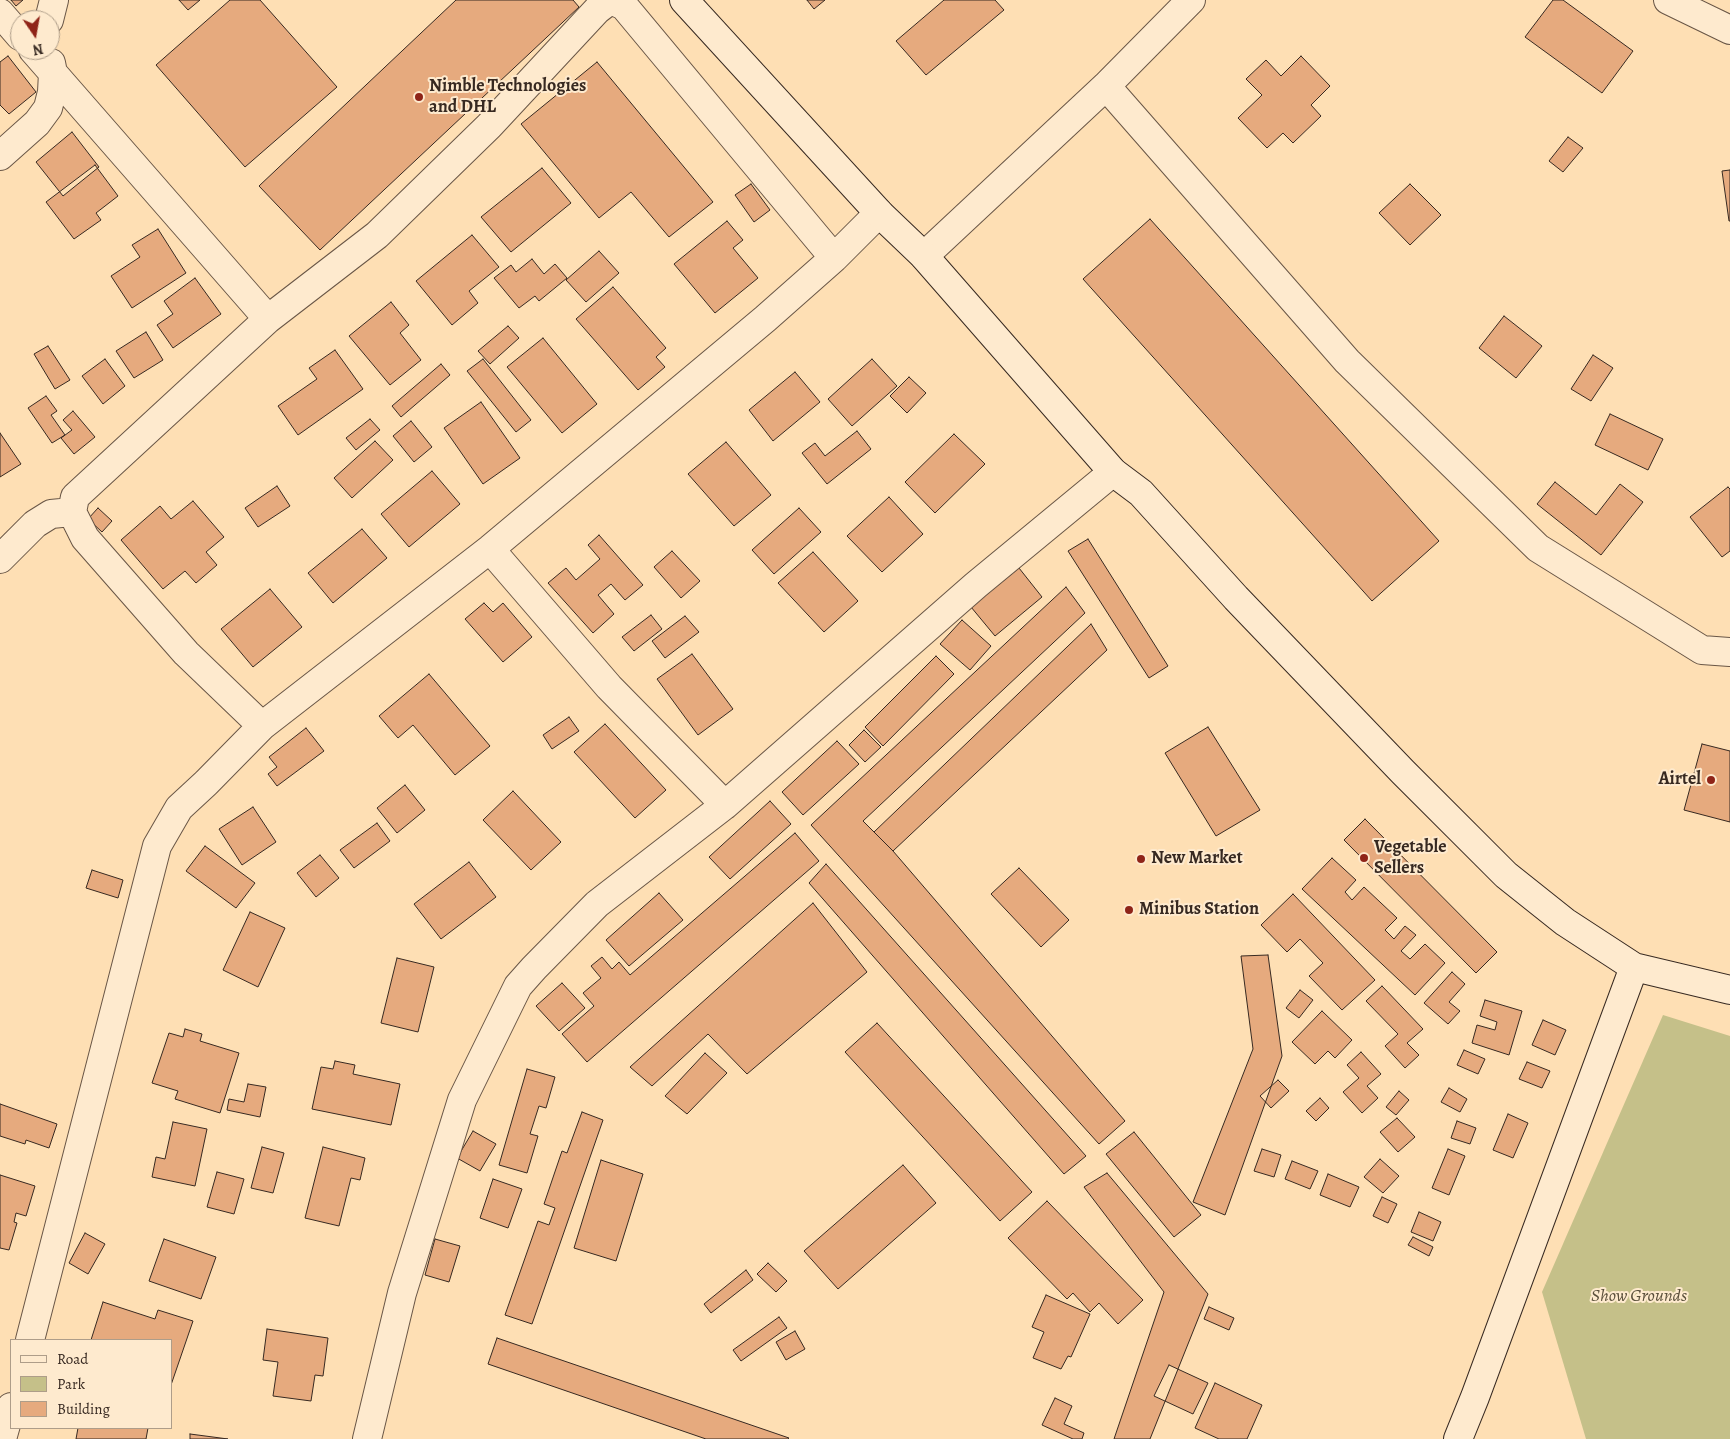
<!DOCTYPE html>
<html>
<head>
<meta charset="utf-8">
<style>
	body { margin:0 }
	#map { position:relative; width:1730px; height:1439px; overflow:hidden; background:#fedfb4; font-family:Alegreya,serif }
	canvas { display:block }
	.legend { position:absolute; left:10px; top:1339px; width:162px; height:90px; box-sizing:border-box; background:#feeace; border:1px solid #ae9d89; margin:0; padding:6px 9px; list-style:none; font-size:15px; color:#372921 }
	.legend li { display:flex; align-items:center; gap:10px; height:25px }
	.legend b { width:25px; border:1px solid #ae9d89 }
	.north { position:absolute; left:10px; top:10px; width:50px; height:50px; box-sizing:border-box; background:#feeace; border:1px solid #ae9d89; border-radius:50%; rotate:168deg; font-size:14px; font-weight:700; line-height:20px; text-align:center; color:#372921 }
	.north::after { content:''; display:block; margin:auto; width:18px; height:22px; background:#8f2418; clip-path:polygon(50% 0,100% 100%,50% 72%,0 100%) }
</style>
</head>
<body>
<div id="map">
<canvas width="1730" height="1439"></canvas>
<ul class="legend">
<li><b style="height:6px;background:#feeace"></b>Road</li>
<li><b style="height:14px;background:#c5c089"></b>Park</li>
<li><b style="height:14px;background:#e6aa7e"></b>Building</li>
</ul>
<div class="north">N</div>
</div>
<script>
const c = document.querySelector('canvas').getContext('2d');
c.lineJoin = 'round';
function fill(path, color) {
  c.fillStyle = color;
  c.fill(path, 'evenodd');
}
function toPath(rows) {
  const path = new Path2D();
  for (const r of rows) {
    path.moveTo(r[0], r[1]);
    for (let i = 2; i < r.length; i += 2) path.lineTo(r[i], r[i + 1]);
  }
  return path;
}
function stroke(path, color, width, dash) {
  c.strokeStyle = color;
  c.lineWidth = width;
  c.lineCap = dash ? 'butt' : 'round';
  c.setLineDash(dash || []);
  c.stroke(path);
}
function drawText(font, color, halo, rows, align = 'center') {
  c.font = font + ' Alegreya,serif';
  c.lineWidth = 4;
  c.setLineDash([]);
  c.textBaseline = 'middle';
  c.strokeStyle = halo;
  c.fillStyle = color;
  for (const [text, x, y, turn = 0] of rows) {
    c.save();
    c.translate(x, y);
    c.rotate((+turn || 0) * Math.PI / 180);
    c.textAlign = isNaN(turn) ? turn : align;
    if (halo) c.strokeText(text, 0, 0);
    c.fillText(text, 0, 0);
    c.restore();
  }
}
fill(toPath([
	[1663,1015,1730,1036,1730,1439,1586,1439,1542,1292]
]), '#c5c089');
const building = toPath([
	[11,0,23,0,16,6,11,0],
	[179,0,200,0,188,10,179,0],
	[230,0,260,0,337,87,245,167,156,65,230,0],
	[456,0,573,0,579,7,320,250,259,186,456,0],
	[807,0,825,0,814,9,807,0],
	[944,0,995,0,1004,10,926,75,896,41,944,0],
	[1553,0,1563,0,1633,51,1602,93,1525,37,1553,0],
	[8,56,36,92,9,114,0,105,0,62,8,56],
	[1301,56,1330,86,1311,105,1321,116,1293,143,1283,133,1267,148,1238,118,1262,95,1246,79,1266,60,1281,76,1301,56],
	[597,62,713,202,669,237,631,192,599,218,521,124,597,62],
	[72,132,99,167,63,196,36,162,72,132],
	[1568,137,1583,148,1563,172,1549,161,1568,137],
	[95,165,118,196,96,213,101,220,74,239,46,202,95,165],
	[542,168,571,203,511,252,481,217,542,168],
	[1730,170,1730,221,1729,221,1722,171,1730,170],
	[751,184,770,210,754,222,735,195,751,184],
	[1410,184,1441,215,1410,245,1379,213,1410,184],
	[1150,219,1439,541,1372,601,1083,279,1150,219],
	[727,221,743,240,733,248,758,278,715,313,674,264,727,221],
	[158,229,186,273,132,308,111,276,140,257,132,245,158,229],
	[472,235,499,267,469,291,478,303,452,325,416,281,472,235],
	[599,251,619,273,586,302,566,280,599,251],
	[532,259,544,274,555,264,567,278,539,301,535,296,519,308,494,278,511,265,516,272,532,259],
	[195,278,221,314,173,348,157,325,173,314,164,301,195,278],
	[613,287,666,348,656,357,665,367,638,390,576,319,613,287],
	[391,302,409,325,400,333,421,360,390,385,349,336,391,302],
	[1504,316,1542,346,1516,378,1479,348,1504,316],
	[508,326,519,338,490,364,478,351,508,326],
	[146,332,163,360,134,378,116,351,146,332],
	[543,338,597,404,562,433,507,367,543,338],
	[48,346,70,380,55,389,34,354,48,346],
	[335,350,363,389,298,435,278,406,317,379,309,368,335,350],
	[1593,355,1613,368,1591,401,1571,389,1593,355],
	[105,359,125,386,103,404,82,376,105,359],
	[483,359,531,420,516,432,467,371,483,359],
	[872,359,897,386,852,426,828,399,872,359],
	[441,364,450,375,401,417,392,406,441,364],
	[795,372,820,402,773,441,749,410,795,372],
	[909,377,926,393,907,413,890,396,909,377],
	[46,396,57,411,51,415,65,435,52,443,28,408,46,396],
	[481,402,520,458,483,484,444,428,481,402],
	[73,411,95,437,74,454,61,438,72,430,63,420,73,411],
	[1610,414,1663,439,1648,470,1595,445,1610,414],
	[370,419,380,430,356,450,346,438,370,419],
	[411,421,432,447,414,462,393,436,411,421],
	[857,431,871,449,827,484,802,453,815,443,825,456,857,431],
	[0,433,21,464,0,477,0,433],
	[954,434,985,464,935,513,905,482,954,434],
	[375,441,393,460,352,498,334,478,375,441],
	[726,442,771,495,734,526,688,474,726,442],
	[432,471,460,504,409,547,381,514,432,471],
	[1555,482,1596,515,1620,484,1643,502,1601,555,1537,504,1555,482],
	[277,486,290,506,258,527,245,508,277,486],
	[1728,487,1730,489,1730,551,1722,557,1690,517,1728,487],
	[889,497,923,534,882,572,847,536,889,497],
	[193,501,224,537,206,552,217,565,196,583,185,571,163,589,121,540,160,506,171,519,193,501],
	[98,508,112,521,102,532,88,519,98,508],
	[799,508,821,532,774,574,752,550,799,508],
	[362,529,387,558,333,603,308,573,362,529],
	[599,535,643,585,625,600,611,584,598,595,614,614,593,633,548,583,566,568,576,580,600,559,588,545,599,535],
	[1088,539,1168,666,1149,678,1068,551,1088,539],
	[672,551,700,581,681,598,654,567,672,551],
	[813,552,858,601,824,632,778,583,813,552],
	[1019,568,1042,597,995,636,971,607,1019,568],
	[1066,587,1085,613,863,821,893,851,1125,1121,1099,1144,811,825,1066,587],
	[270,589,302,627,253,667,221,629,270,589],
	[484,603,493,612,503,603,532,637,503,662,465,619,484,603],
	[651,615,662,629,634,651,622,637,651,615],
	[685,616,699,632,665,658,652,641,685,616],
	[962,620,991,646,970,670,940,644,962,620],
	[1091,624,1107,650,893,851,874,832,1091,624],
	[692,654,733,709,698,735,657,679,692,654],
	[936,656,954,674,883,746,865,727,936,656],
	[429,674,490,746,455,775,413,725,398,738,379,716,429,674],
	[569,717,579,731,552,749,543,735,569,717],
	[605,724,666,790,635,818,574,752,605,724],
	[1208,727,1260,810,1216,836,1165,753,1208,727],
	[306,728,324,751,277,786,268,774,277,767,269,757,306,728],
	[864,730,881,747,865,762,849,745,864,730],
	[837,741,859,764,803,815,782,792,837,741],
	[1702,744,1730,751,1730,822,1684,810,1702,744],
	[405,785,425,810,397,833,377,808,405,785],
	[513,791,561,842,531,870,483,820,513,791],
	[770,801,791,824,730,879,709,857,770,801],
	[253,807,276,842,242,865,219,829,253,807],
	[1365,819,1497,952,1476,973,1344,840,1365,819],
	[377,823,390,841,354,868,340,850,377,823],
	[795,833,819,861,587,1062,562,1034,594,1006,583,993,601,978,591,966,602,957,612,969,619,962,630,975,795,833],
	[205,846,255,883,236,908,186,871,205,846],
	[320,855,339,878,316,897,297,873,320,855],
	[1332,858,1356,880,1345,892,1352,900,1364,887,1397,918,1385,930,1394,939,1405,926,1416,935,1401,951,1410,959,1425,944,1445,963,1415,995,1302,889,1332,858],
	[469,862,496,897,441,939,414,904,469,862],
	[826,864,1086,1156,1064,1174,809,883,826,864],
	[1019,868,1069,920,1041,947,991,894,1019,868],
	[92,870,123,880,118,898,86,888,92,870],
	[659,893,683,920,629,966,606,940,659,893],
	[1293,894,1375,980,1342,1010,1309,976,1323,963,1300,939,1287,952,1261,925,1293,894],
	[813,903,867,972,747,1074,708,1034,652,1086,630,1067,813,903],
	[250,912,285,928,258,987,223,970,250,912],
	[1268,955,1282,1056,1225,1215,1193,1202,1253,1049,1241,956,1268,955],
	[397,958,434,967,418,1032,381,1023,397,958],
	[1452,972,1465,984,1449,1002,1460,1011,1448,1024,1424,1003,1452,972],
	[562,983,585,1008,559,1031,536,1006,562,983],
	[1382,986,1423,1029,1407,1043,1419,1055,1405,1068,1385,1046,1398,1034,1366,1001,1382,986],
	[1300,990,1313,1000,1299,1018,1286,1008,1300,990],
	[1485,1000,1522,1011,1509,1055,1472,1043,1477,1025,1495,1030,1497,1022,1480,1016,1485,1000],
	[1322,1011,1352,1040,1335,1058,1328,1051,1315,1064,1292,1042,1322,1011],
	[1543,1020,1566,1030,1555,1055,1532,1045,1543,1020],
	[877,1023,1032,1192,1000,1221,845,1052,877,1023],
	[185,1029,202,1034,200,1041,239,1053,220,1113,175,1099,178,1091,152,1083,169,1033,183,1037,185,1029],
	[1464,1050,1485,1059,1478,1074,1457,1065,1464,1050],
	[1361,1052,1381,1074,1367,1086,1378,1098,1362,1113,1343,1092,1359,1078,1347,1065,1361,1052],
	[705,1053,727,1073,687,1114,665,1096,705,1053],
	[335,1061,355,1065,353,1074,400,1084,391,1125,312,1109,321,1067,333,1069,335,1061],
	[1527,1062,1550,1071,1542,1088,1519,1079,1527,1062],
	[527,1069,555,1077,546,1108,539,1106,530,1134,538,1136,527,1173,499,1165,527,1069],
	[1278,1080,1289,1091,1271,1108,1260,1096,1278,1080],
	[248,1084,266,1087,260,1117,227,1110,229,1099,244,1102,248,1084],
	[1449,1088,1467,1099,1460,1112,1441,1102,1449,1088],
	[1399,1091,1409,1100,1396,1115,1386,1107,1399,1091],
	[1320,1098,1329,1108,1316,1121,1306,1111,1320,1098],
	[0,1104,57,1124,49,1148,26,1140,25,1144,0,1136,0,1104],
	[582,1112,603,1120,532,1324,505,1315,538,1221,549,1225,555,1208,544,1204,562,1151,567,1153,582,1112],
	[1508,1114,1528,1123,1513,1158,1493,1150,1508,1114],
	[1397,1118,1415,1137,1398,1152,1380,1132,1397,1118],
	[1457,1121,1476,1128,1470,1144,1451,1138,1457,1121],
	[173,1122,207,1129,195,1186,152,1177,156,1157,165,1159,173,1122],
	[473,1131,496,1144,480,1171,457,1158,473,1131],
	[1134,1132,1201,1215,1174,1237,1106,1154,1134,1132],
	[262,1147,284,1153,273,1193,251,1188,262,1147],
	[323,1147,365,1158,360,1180,351,1178,339,1226,305,1218,323,1147],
	[1262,1149,1281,1155,1274,1177,1254,1171,1262,1149],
	[1448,1149,1465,1156,1449,1195,1432,1188,1448,1149],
	[1380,1159,1399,1176,1383,1193,1364,1177,1380,1159],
	[601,1160,643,1174,616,1261,574,1248,601,1160],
	[1292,1161,1318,1171,1310,1189,1285,1179,1292,1161],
	[903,1165,936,1203,838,1289,804,1251,903,1165],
	[217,1172,244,1179,234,1214,207,1207,217,1172],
	[1107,1173,1208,1294,1150,1439,1114,1439,1164,1292,1084,1187,1107,1173],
	[1328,1174,1359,1187,1350,1207,1320,1195,1328,1174],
	[0,1175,35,1186,26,1216,16,1213,14,1222,17,1223,9,1250,0,1248,0,1175],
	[493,1179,522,1189,508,1228,480,1218,493,1179],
	[1382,1197,1397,1204,1388,1223,1373,1216,1382,1197],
	[1047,1201,1143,1300,1118,1324,1099,1303,1090,1312,1073,1293,1067,1299,1008,1238,1047,1201],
	[1419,1212,1441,1222,1433,1241,1411,1232,1419,1212],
	[85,1233,105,1244,88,1274,69,1263,85,1233],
	[1413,1237,1433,1247,1429,1256,1408,1245,1413,1237],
	[164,1239,216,1257,201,1299,149,1281,164,1239],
	[435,1239,460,1246,449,1282,425,1275,435,1239],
	[768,1263,787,1281,776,1292,757,1274,768,1263],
	[746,1270,753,1280,711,1313,704,1304,746,1270],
	[1046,1295,1090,1314,1071,1357,1068,1356,1061,1369,1033,1358,1044,1332,1032,1327,1046,1295],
	[103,1302,155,1319,158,1310,193,1321,171,1385,171,1340,91,1340,103,1302],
	[1209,1307,1234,1318,1229,1330,1204,1319,1209,1307],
	[779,1317,787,1328,741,1361,733,1350,779,1317],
	[267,1329,328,1338,323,1376,315,1375,311,1401,273,1396,278,1362,263,1360,267,1329],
	[795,1331,805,1349,786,1360,776,1342,795,1331],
	[497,1338,789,1438,788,1439,706,1439,488,1364,497,1338],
	[1169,1365,1208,1383,1193,1414,1154,1396,1169,1365],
	[1215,1383,1262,1405,1247,1439,1219,1439,1195,1428,1215,1383],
	[1055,1398,1072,1406,1064,1424,1084,1433,1082,1439,1073,1439,1042,1425,1055,1398],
	[78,1428,148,1428,146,1439,76,1439,78,1428],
	[190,1434,228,1439,190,1439,190,1434]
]);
fill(building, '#e6aa7e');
stroke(building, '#372921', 1);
const street = toPath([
	[611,0,624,6,834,258],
	[1668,0,1730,30],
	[0,13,20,36],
	[49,20,54,0],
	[33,50,268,319],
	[1106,86,1347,361,1538,548,1702,650,1730,652],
	[0,156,37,123,48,108,52,92,53,73,51,63],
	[924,256,1106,86,1191,0],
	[490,549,609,687,725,805],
	[0,559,35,524,51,514,72,512],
	[262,726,186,653,85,538,72,512,75,497,268,319,377,235,489,126,597,10,610,0],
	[30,1340,157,846,179,808,206,783,262,726,490,549,765,319,834,258,879,213],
	[2,1439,11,1407],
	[367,1439,402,1293,462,1100,518,986,534,968,597,904,725,805,976,585,1113,472]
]);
const secondary = toPath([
	[684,0,879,213,924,256,1113,472,1141,493,1236,598,1403,772,1506,875,1565,922,1634,967,1475,1397,1458,1439],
	[1634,967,1730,990]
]);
stroke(street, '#695646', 30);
stroke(secondary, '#372921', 30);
stroke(street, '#feeace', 28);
stroke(secondary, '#feeace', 28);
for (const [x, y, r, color] of [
	[419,97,5,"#8f2418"],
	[1711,780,5,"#8f2418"],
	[1364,858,5,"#8f2418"],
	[1141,859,5,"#8f2418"],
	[1129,910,5,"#8f2418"]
]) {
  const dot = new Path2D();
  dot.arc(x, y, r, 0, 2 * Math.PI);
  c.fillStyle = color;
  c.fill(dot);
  stroke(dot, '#feeace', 2);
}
drawText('bold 18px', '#372921', '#feeace', [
	["Nimble Technologies",429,87],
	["and DHL",429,108],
	["Airtel",1701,780,"right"],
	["Vegetable",1374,848],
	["Sellers",1374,869],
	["New Market",1151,859],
	["Minibus Station",1139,910]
], 'left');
drawText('italic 18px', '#5a4f3b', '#feeace', [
	["Show Grounds",1639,1297]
]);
</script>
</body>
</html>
